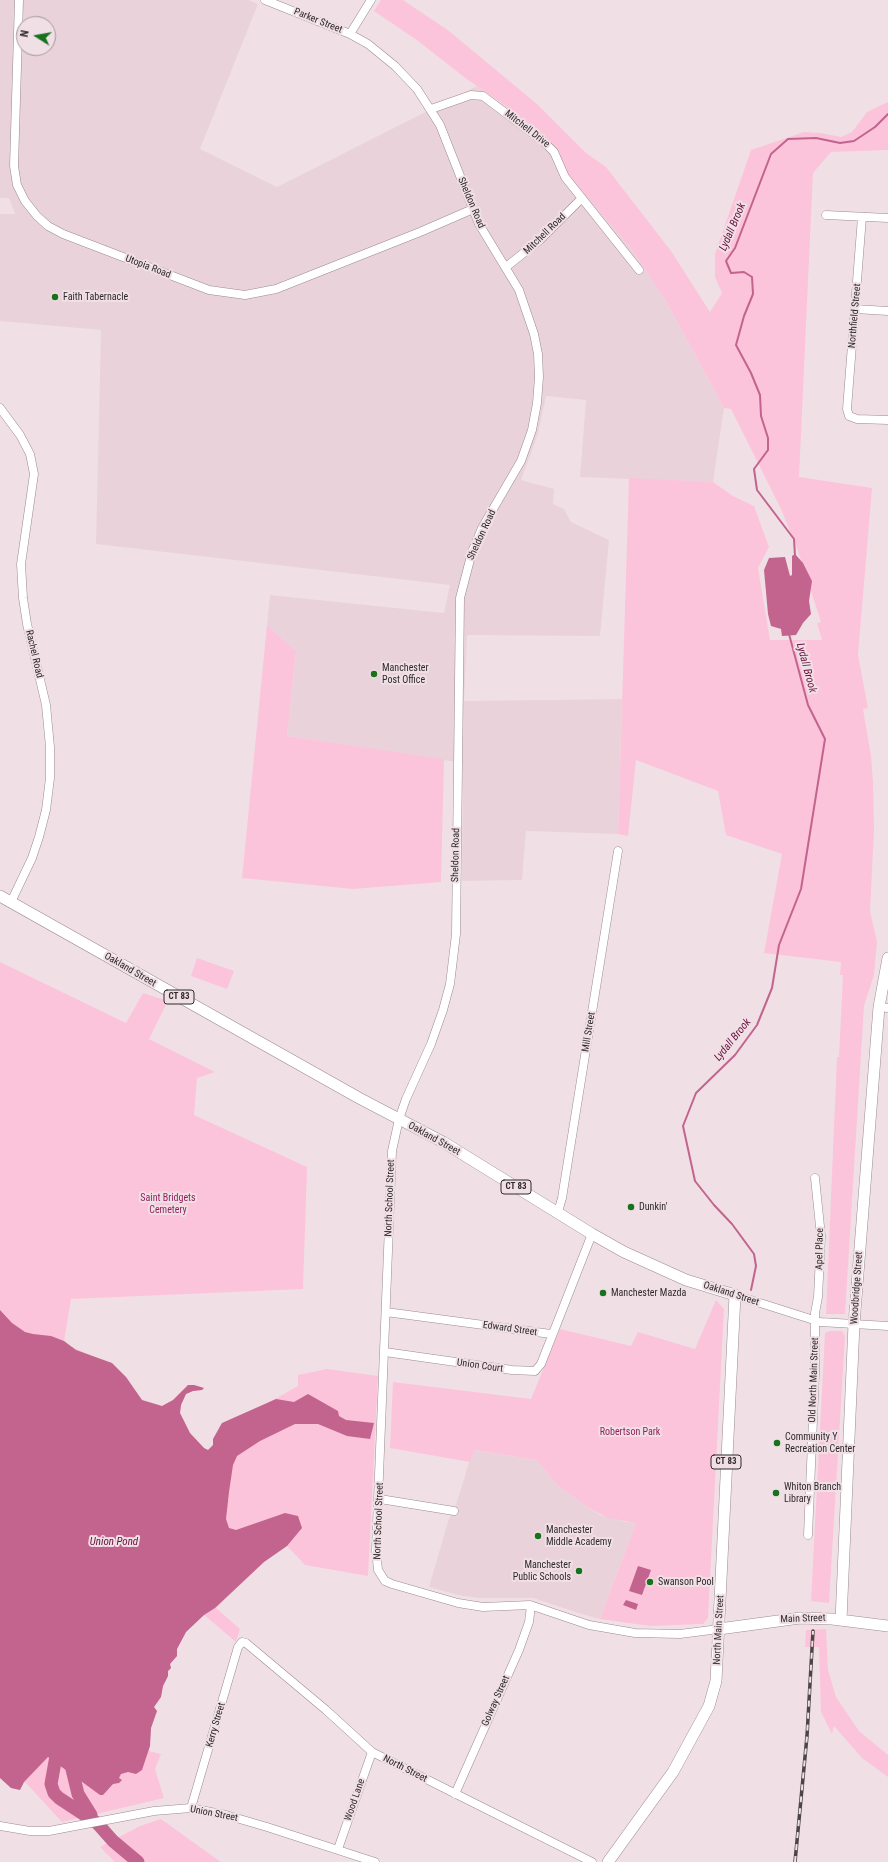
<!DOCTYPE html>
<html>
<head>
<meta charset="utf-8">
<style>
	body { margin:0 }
	#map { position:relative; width:888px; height:1862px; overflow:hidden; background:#f0e0e5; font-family:"Roboto Condensed",sans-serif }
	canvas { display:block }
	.north { position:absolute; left:16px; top:16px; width:40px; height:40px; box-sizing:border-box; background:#f0e0e5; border:1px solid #a3979b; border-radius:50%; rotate:281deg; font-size:11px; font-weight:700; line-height:16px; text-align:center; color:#2f292b }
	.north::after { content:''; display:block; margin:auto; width:14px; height:18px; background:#17711d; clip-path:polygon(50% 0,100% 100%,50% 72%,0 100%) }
</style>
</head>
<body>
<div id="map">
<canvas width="888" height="1862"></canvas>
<div class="north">N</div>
</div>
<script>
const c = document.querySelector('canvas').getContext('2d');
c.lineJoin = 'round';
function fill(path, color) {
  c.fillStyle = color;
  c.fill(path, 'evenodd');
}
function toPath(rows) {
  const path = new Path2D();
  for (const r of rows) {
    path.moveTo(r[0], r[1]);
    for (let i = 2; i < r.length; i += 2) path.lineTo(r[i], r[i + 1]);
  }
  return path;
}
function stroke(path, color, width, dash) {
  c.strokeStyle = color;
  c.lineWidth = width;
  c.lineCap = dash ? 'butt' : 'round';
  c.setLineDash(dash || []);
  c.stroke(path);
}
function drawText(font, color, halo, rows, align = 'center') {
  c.font = font + ' "Roboto Condensed",sans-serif';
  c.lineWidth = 4;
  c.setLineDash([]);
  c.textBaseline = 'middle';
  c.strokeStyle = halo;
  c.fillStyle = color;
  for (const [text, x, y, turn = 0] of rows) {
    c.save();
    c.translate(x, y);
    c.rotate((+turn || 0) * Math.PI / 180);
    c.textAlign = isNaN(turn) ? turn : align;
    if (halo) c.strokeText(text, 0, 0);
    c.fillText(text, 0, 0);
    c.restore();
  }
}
fill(toPath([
	[0,0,248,0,258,4,200,149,277,187,477,86,514,112,550,141,565,167,632,250,667,303,724,408,713,482,580,477,586,400,546,396,538,434,521,480,554,489,553,504,564,509,571,522,609,540,600,636,467,635,464,701,622,699,618,834,526,831,522,880,462,881,463,763,287,736,296,651,267,625,270,595,444,613,450,585,96,544,101,330,0,321,0,214,15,214,9,198,0,198],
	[24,24,48,24,48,48,24,48],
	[473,1450,537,1460,556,1484,587,1507,600,1515,626,1522,636,1523,600,1619,575,1612,533,1598,477,1598,458,1595,429,1587,449,1518,455,1508]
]), '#ead2da');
fill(toPath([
	[381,0,403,0,449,31,537,104,586,153,606,167,671,251,710,312,722,293,715,277,715,254,751,150,804,132,821,133,841,137,852,132,867,112,888,102,888,150,831,152,813,173,799,477,872,488,858,655,868,708,863,709,871,756,873,782,874,830,870,911,877,942,874,975,864,1006,845,1314,826,1314,837,1057,839,1057,843,975,840,975,841,962,764,953,782,854,726,835,718,791,636,760,628,836,618,834,629,478,713,482,733,496,754,506,769,547,758,568,770,640,822,640,817,623,821,622,797,548,781,509,731,409,724,408,667,303,632,250,569,175,550,141,506,106,468,80,418,41,374,11],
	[267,625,296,651,287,736,444,759,441,882,353,889,242,878],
	[197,958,234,971,227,989,191,976],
	[0,962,126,1023,143,993,168,1001,149,1039,215,1072,197,1078,194,1115,307,1167,303,1289,71,1299,64,1341,68,1345,96,1358,112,1363,126,1377,142,1400,145,1401,162,1406,173,1400,188,1385,194,1385,204,1388,202,1390,193,1391,186,1394,181,1405,180,1413,190,1433,204,1448,208,1450,213,1445,213,1439,221,1424,259,1408,298,1386,298,1375,327,1369,378,1376,368,1576,305,1565,287,1546,264,1562,216,1608,240,1629,236,1642,204,1615,186,1632,177,1649,177,1656,170,1664,171,1668,168,1671,168,1676,163,1686,161,1697,154,1707,157,1711,151,1728,149,1751,161,1754,155,1769,164,1798,62,1822,25,1782,19,1790,11,1788,0,1778],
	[716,1300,724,1309,708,1618,703,1624,650,1626,600,1619,636,1523,608,1518,587,1507,556,1484,537,1460,474,1450,470,1462,390,1448,393,1382,531,1399,560,1329,631,1346,638,1332,695,1349],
	[829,1331,842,1331,845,1336,829,1603,811,1601,825,1333],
	[826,1629,828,1670,836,1697,859,1731,888,1755,888,1777,862,1758,834,1726,832,1734,821,1712,819,1647,805,1647,806,1630],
	[161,1819,211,1855,221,1862,115,1862,100,1847,140,1826]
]), '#fcc4da');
fill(toPath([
	[795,554,803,563,812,581,809,601,811,614,803,623,796,635,782,636,781,629,771,626,768,614,764,570,769,558,785,557,790,576,792,575,792,556],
	[0,1310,12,1323,25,1332,33,1334,51,1336,64,1341,76,1350,112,1363,126,1377,142,1400,162,1406,173,1400,188,1385,194,1385,204,1388,202,1390,193,1391,186,1394,181,1405,180,1413,190,1433,204,1448,208,1450,213,1445,213,1439,222,1423,276,1399,294,1402,308,1394,338,1411,339,1416,346,1420,374,1423,370,1439,347,1436,318,1424,295,1424,260,1441,237,1456,233,1465,229,1492,226,1519,229,1528,236,1530,285,1513,298,1516,302,1528,287,1546,264,1562,215,1608,204,1615,186,1632,177,1649,177,1656,170,1664,171,1668,168,1671,168,1676,163,1686,161,1697,154,1707,157,1711,151,1728,150,1746,142,1770,136,1774,128,1772,121,1774,119,1778,122,1780,119,1783,113,1784,103,1795,100,1795,48,1757,24,1782,20,1790,11,1788,0,1778],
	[638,1566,651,1570,642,1595,629,1591],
	[626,1600,638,1604,636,1610,623,1605]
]), '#c2648e');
stroke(toPath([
	[795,556,794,539,757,490,754,469,768,450,768,438,761,416,760,395,751,373,736,345,744,316,753,294,752,277,744,272,731,273,726,261,735,248,771,154,788,139,816,138,840,143,854,141,875,127,888,114],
	[751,1290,756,1266,754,1254,732,1224,714,1205,695,1181,683,1126,696,1093,735,1055,757,1025,772,988,779,945,801,889,825,739,808,705,789,634]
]), '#c2648e', 2);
stroke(toPath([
	[58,1745,51,1784,54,1793,59,1798,97,1823,113,1841,138,1862],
	[70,1761,78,1794,91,1815]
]), '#c2648e', 13);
const minor = toPath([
	[19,0,14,166,17,185,25,201,37,216,48,226,63,234,209,290,245,295,276,289,420,232,473,209],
	[265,0,350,34,368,44,395,66,417,89,440,125,479,224,519,290,534,334,538,354,539,377,537,403,532,430,521,461,482,528,472,552,460,598,456,934,450,984,443,1010,431,1044,406,1099,399,1119,392,1151,376,1550,378,1570,385,1581,392,1584,458,1603,483,1607,530,1605,589,1625,635,1633,680,1634,719,1629],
	[350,34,371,0],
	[431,109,471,95,483,96,544,142,554,152,565,177,639,270],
	[826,215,888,218],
	[862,217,847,409,849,416,857,419,888,420],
	[506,267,540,240,582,198],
	[855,309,888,311],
	[0,408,20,435,30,454,34,474,21,564,23,598,27,624,46,705,50,747,50,778,46,810,39,837,32,858,11,902],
	[879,1007,888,1008],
	[558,1212,562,1198,618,851],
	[735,1295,820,1322,888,1326],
	[386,1312,551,1334],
	[385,1352,512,1370,535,1371,541,1364,592,1234],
	[380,1499,454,1511],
	[808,1535,815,1373,815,1313,818,1297,821,1236,815,1178],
	[455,1794,519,1650,529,1622,531,1606],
	[191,1808,238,1647,242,1642,246,1643,326,1710,372,1752,592,1862],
	[0,1826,30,1831,49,1831,154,1811,191,1808,226,1815,267,1827,375,1862],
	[338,1849,372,1752]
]);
const major = toPath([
	[0,896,359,1098,443,1142,592,1234,624,1252,686,1280,735,1295,716,1681,709,1706,673,1772,608,1862],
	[841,1620,854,1324,879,1007,888,958],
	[719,1629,800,1618,832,1619,888,1626]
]);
stroke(minor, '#9a8b90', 9);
stroke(major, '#9a8b90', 12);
stroke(minor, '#fff', 8);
stroke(major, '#fff', 11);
const rail = toPath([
	[795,1862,807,1736,813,1631]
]);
stroke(rail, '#4c4547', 3.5);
stroke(rail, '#f0e0e5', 2, [6]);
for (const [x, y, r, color] of [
	[55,297,4,"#17711d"],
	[374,674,4,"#17711d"],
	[631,1207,4,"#17711d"],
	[603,1293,4,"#17711d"],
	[777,1443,4,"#17711d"],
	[776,1493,4,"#17711d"],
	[538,1536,4,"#17711d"],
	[579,1571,4,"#17711d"],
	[650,1582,4,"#17711d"]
]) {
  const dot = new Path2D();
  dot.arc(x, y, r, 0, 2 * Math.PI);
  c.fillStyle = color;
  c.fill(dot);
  stroke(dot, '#f0e0e5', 1.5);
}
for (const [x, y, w] of [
	[179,997,30],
	[516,1187,30],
	[726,1462,30]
]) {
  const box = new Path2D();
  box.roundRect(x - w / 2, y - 7, w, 14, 3);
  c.fillStyle = '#f0e0e5';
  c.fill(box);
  stroke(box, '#2f292b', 1);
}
drawText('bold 9px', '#2f292b', null, [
	["CT 83",179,997],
	["CT 83",516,1187],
	["CT 83",726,1462]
]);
drawText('10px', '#2f292b', '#f0e0e5', [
	["Parker Street",318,21,22],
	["Mitchell Drive",527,129,38],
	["Sheldon Road",471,203,67],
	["Mitchell Road",545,234,-44],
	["Utopia Road",148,267,21],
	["Northfield Street",855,316,-85],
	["Sheldon Road",482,535,-65],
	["Rachel Road",34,654,77],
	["Sheldon Road",456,855,-89],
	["Oakland Street",130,970,30],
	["Mill Street",589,1032,-81],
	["Oakland Street",434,1139,29],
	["North School Street",390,1198,-88],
	["Apel Place",820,1249,-89],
	["Woodbridge Street",857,1288,-86],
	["Oakland Street",731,1294,18],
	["Edward Street",510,1329,8],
	["Union Court",480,1366,8],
	["Old North Main Street",814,1380,-88],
	["North School Street",379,1521,-88],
	["Main Street",803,1619,-2],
	["North Main Street",719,1630,-87],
	["Golway Street",496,1701,-66],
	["Kerry Street",216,1725,-74],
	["North Street",405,1769,27],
	["Wood Lane",355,1800,-71],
	["Union Street",214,1814,11]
]);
drawText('10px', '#2f292b', '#f0e0e5', [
	["Faith Tabernacle",63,297],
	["Manchester",382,668],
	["Post Office",382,680],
	["Dunkin'",639,1207],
	["Manchester Mazda",611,1293],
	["Community Y",785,1437],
	["Recreation Center",785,1449],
	["Whiton Branch",784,1487],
	["Library",784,1499],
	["Manchester",546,1530],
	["Middle Academy",546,1542],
	["Manchester",571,1565,"right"],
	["Public Schools",571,1577,"right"],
	["Swanson Pool",658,1582]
], 'left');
drawText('10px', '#93215d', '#f0e0e5', [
	["Saint Bridgets",168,1198],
	["Cemetery",168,1210],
	["Robertson Park",630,1432]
]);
drawText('italic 11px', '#660f3e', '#f0e0e5', [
	["Lydall Brook",733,227,-67],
	["Lydall Brook",806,668,75],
	["Lydall Brook",733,1040,-51],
	["Union Pond",114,1542]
]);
</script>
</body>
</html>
